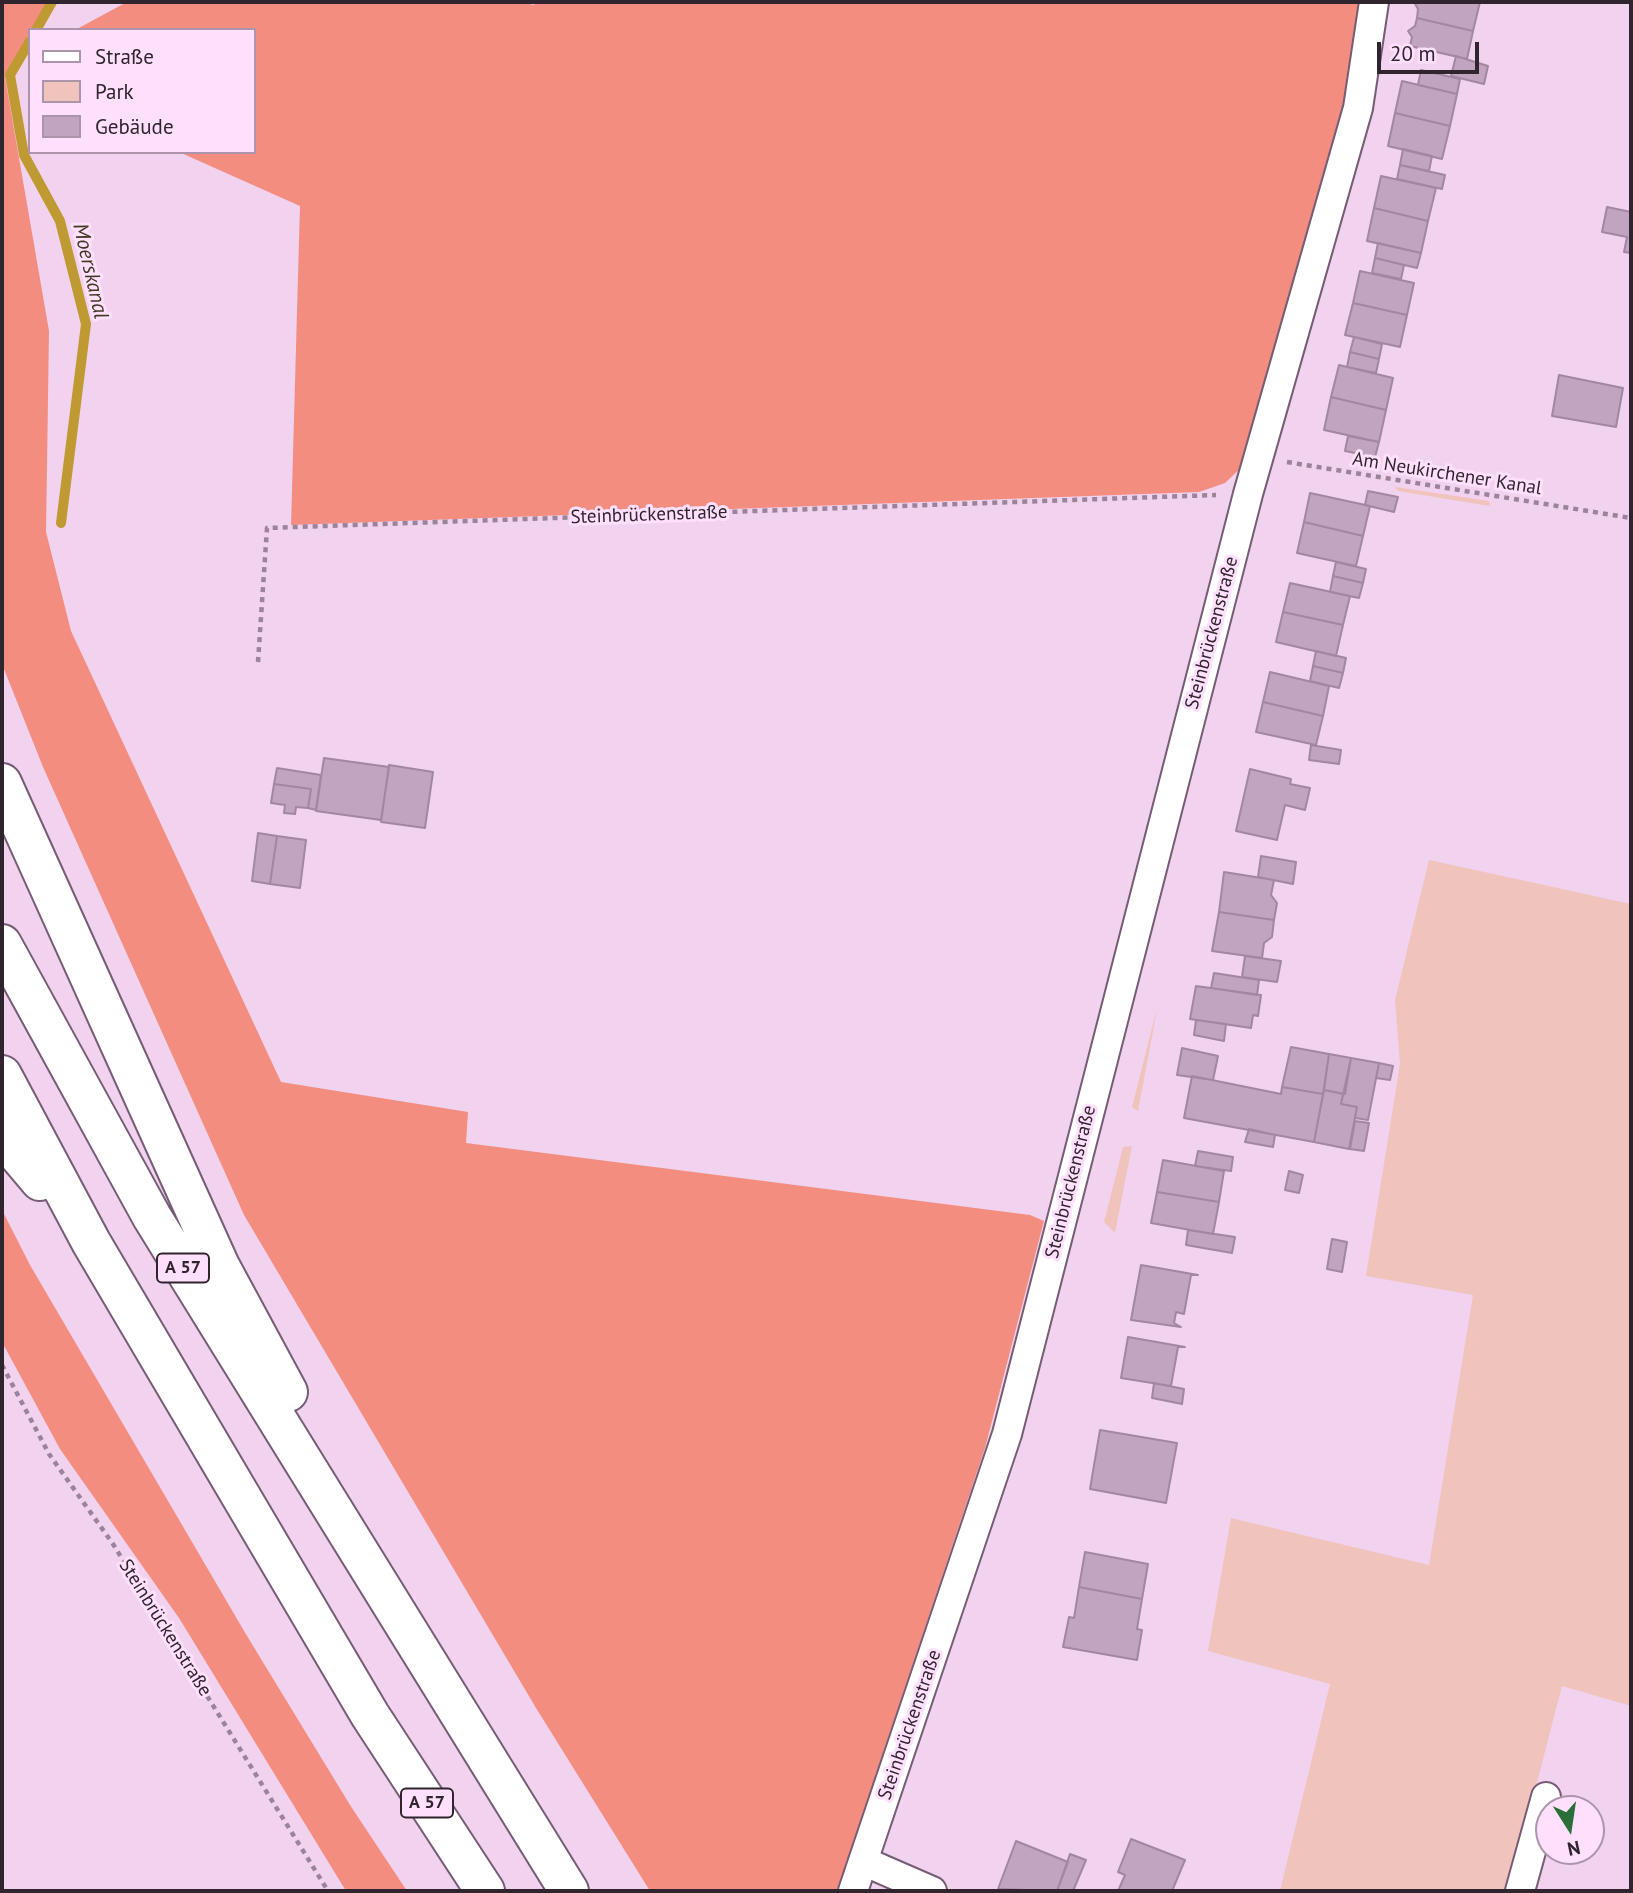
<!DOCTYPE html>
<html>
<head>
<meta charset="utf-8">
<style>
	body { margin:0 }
	#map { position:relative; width:1633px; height:1893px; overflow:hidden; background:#f1d2ef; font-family:"PT Sans",sans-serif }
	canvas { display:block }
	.frame { position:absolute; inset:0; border:4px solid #30252f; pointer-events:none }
	.legend { position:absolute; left:28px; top:28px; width:228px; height:126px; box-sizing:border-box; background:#fedffc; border:2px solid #ac95aa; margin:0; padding:9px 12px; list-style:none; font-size:21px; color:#30252f }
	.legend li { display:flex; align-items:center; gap:14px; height:35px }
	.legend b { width:35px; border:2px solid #ac95aa }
	.north { position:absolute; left:1535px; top:1795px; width:70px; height:70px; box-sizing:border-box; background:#fedffc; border:2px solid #ac95aa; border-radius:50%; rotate:168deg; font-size:19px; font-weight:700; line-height:28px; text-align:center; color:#30252f }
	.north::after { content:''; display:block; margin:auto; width:24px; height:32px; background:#2a6e3a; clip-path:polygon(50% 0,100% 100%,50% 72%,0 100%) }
	.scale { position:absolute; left:1377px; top:42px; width:102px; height:32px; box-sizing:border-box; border:4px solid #30252f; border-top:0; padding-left:9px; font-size:21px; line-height:24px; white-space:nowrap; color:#30252f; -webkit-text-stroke:5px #fedffc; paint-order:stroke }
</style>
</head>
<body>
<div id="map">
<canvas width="1633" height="1893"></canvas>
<div class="frame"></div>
<ul class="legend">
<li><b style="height:9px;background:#fff"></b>Straße</li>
<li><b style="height:19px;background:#f0c3bc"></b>Park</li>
<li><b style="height:19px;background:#c1a4bf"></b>Gebäude</li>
</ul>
<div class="north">N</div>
<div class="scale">20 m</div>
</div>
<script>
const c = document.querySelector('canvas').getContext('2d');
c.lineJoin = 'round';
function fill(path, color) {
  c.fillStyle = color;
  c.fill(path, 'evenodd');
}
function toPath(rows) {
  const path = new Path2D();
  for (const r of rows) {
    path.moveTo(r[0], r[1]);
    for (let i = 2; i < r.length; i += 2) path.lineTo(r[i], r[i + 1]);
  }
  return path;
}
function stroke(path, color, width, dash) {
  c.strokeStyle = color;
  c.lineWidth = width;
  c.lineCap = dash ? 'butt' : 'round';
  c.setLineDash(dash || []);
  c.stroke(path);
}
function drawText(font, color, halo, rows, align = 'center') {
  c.font = font + ' "PT Sans",sans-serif';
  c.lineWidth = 6;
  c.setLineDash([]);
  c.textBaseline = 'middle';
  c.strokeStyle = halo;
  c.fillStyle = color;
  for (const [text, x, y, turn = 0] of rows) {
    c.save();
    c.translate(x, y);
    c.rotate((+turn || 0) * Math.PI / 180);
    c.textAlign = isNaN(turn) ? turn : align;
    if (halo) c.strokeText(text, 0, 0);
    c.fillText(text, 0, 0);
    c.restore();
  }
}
fill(toPath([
	[1395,487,1489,501,1490,506,1398,491],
	[1429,860,1631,904,1631,1706,1562,1686,1509,1891,1280,1891,1330,1684,1208,1651,1231,1518,1429,1565,1473,1295,1366,1276,1400,1064,1395,1000],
	[1157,1008,1152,1037,1138,1111,1132,1107],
	[1132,1146,1115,1233,1104,1222,1123,1147]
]), '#f0c3bc');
fill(toPath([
	[2,2,47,2,5,77,49,331,46,532,71,631,281,1082,468,1112,466,1143,1030,1215,1044,1221,985,1448,837,1891,650,1891,536,1708,244,1215,43,767,2,664],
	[127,2,527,2,532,5,543,2,1361,2,1344,103,1245,464,1225,483,1199,492,291,525,300,206,179,152,254,152,254,30,75,30],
	[2,1210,30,1265,247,1636,350,1805,407,1891,346,1891,179,1618,60,1449,2,1342]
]), '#f28d7f');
stroke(toPath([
	[36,30,52,2],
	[30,41,10,75,24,155,60,221,86,324,61,523]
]), '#bf9a32', 10);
const building = toPath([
	[1414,2,1480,2,1473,31,1417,18,1418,9,1414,2],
	[1417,18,1473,31,1467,59,1410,46,1412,37,1408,31,1415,26,1417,18],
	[1456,56,1488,66,1484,84,1451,76,1456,56],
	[1421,70,1460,79,1457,94,1418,85,1421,70],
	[1402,81,1457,94,1450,126,1395,113,1402,81],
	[1395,113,1450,126,1442,159,1388,146,1395,113],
	[1403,149,1432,156,1429,171,1400,165,1403,149],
	[1400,165,1445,175,1442,189,1397,179,1400,165],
	[1381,176,1436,188,1428,221,1374,208,1381,176],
	[1607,207,1631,212,1631,253,1624,252,1627,237,1602,232,1607,207],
	[1374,208,1428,221,1421,253,1367,241,1374,208],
	[1378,243,1421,253,1417,268,1375,258,1378,243],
	[1375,258,1404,265,1401,279,1372,273,1375,258],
	[1360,271,1414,283,1407,315,1353,303,1360,271],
	[1353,303,1407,315,1400,347,1345,335,1353,303],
	[1354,337,1382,344,1379,359,1350,352,1354,337],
	[1350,352,1379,359,1376,373,1347,367,1350,352],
	[1339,365,1393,378,1386,410,1331,397,1339,365],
	[1559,375,1623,388,1616,427,1552,416,1559,375],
	[1331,397,1386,410,1379,442,1324,430,1331,397],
	[1348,436,1379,442,1375,457,1345,451,1348,436],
	[1368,491,1398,497,1394,512,1365,505,1368,491],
	[1310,493,1370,506,1363,536,1304,522,1310,493],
	[1304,522,1363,536,1356,566,1297,553,1304,522],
	[1336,562,1366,569,1363,583,1333,576,1336,562],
	[1333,576,1363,583,1359,598,1330,592,1333,576],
	[1290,583,1350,596,1343,625,1283,612,1290,583],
	[1283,612,1343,625,1336,656,1276,642,1283,612],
	[1316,651,1346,658,1343,673,1313,666,1316,651],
	[1313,666,1343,673,1339,688,1310,681,1313,666],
	[1270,672,1329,686,1323,716,1263,702,1270,672],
	[1263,702,1323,716,1316,745,1256,732,1263,702],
	[1311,745,1341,750,1339,764,1309,760,1311,745],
	[324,758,389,767,381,820,316,811,324,758],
	[389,765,433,772,425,828,381,822,389,765],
	[277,768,321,775,316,810,308,808,311,789,274,784,277,768],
	[1250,769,1291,779,1290,784,1310,788,1305,810,1285,805,1277,840,1236,831,1250,769],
	[274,784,311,789,308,808,296,807,295,814,284,813,285,805,271,803,274,784],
	[258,833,277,836,270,884,252,881,258,833],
	[277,836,306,840,300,888,270,884,277,836],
	[1261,856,1296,862,1293,884,1258,877,1261,856],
	[1224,872,1274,880,1271,895,1277,903,1274,920,1219,912,1224,872],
	[1219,912,1274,920,1272,937,1264,943,1262,958,1212,951,1219,912],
	[1245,956,1281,961,1277,982,1242,977,1245,956],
	[1214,973,1259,980,1257,995,1211,988,1214,973],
	[1196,986,1261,995,1258,1016,1253,1015,1251,1028,1190,1019,1196,986],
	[1196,1020,1226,1024,1224,1041,1194,1035,1196,1020],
	[1291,1047,1329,1054,1323,1094,1282,1087,1291,1047],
	[1182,1048,1218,1056,1213,1080,1177,1075,1182,1048],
	[1329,1054,1351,1058,1345,1094,1324,1090,1329,1054],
	[1351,1058,1379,1063,1368,1120,1355,1118,1357,1107,1341,1104,1351,1058],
	[1379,1063,1393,1066,1390,1080,1376,1078,1379,1063],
	[1192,1076,1281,1094,1282,1087,1323,1094,1314,1142,1184,1118,1192,1076],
	[1324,1090,1343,1094,1341,1104,1357,1107,1349,1149,1314,1142,1324,1090],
	[1355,1121,1369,1123,1364,1151,1350,1149,1355,1121],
	[1249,1129,1275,1135,1273,1147,1245,1142,1249,1129],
	[1198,1151,1233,1157,1231,1171,1195,1166,1198,1151],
	[1163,1160,1224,1171,1219,1202,1157,1192,1163,1160],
	[1289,1171,1303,1175,1299,1193,1285,1190,1289,1171],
	[1157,1192,1219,1202,1213,1234,1151,1223,1157,1192],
	[1188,1230,1235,1237,1232,1253,1186,1245,1188,1230],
	[1332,1239,1347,1242,1342,1272,1327,1269,1332,1239],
	[1141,1265,1198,1275,1191,1275,1184,1314,1176,1312,1174,1323,1181,1327,1131,1320,1141,1265],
	[1128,1337,1185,1347,1178,1347,1171,1386,1121,1378,1128,1337],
	[1154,1383,1184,1389,1182,1404,1152,1398,1154,1383],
	[1100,1430,1177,1443,1166,1503,1090,1489,1100,1430],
	[1085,1552,1148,1564,1142,1599,1079,1587,1085,1552],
	[1079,1587,1142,1599,1137,1629,1142,1630,1137,1660,1063,1647,1069,1617,1074,1618,1079,1587],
	[1131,1839,1185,1860,1172,1891,1118,1891,1125,1875,1118,1872,1131,1839],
	[1016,1841,1068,1862,1057,1891,998,1889,1016,1841],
	[1070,1854,1086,1860,1073,1891,1057,1891,1070,1854]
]);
fill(building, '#c1a4bf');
stroke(building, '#a386a1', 2);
const minor = toPath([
	[863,1861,932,1891],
	[853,1891,1007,1434,1248,494,1358,108,1374,2],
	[1520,1891,1546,1797]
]);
const motorway = toPath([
	[2,783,220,1266,288,1392],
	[2,944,152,1217,569,1891],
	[2,1075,91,1242,370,1715,485,1891],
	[2,1136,40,1181]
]);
stroke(minor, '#765c75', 32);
stroke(motorway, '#765c75', 42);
stroke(toPath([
	[1287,462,1631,518],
	[258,662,267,528,1216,495],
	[2,1365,49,1454,113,1544,328,1891]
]), '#9a8499', 4.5, [5, 5]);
stroke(minor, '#fff', 28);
stroke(motorway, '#fff', 38);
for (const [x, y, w] of [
	[183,1268,52],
	[427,1803,52]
]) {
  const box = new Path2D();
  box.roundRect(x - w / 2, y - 14.5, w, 29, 5);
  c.fillStyle = '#fedffc';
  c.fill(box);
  stroke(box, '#30252f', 2);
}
drawText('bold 18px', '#30252f', null, [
	["A 57",183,1268],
	["A 57",427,1803]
]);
drawText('19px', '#30252f', '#fedffc', [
	["Am Neukirchener Kanal",1447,474,9],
	["Steinbrückenstraße",649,515,-2],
	["Steinbrückenstraße",1212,633,-75],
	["Steinbrückenstraße",1071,1182,-76],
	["Steinbrückenstraße",165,1628,58],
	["Steinbrückenstraße",910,1725,-71]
]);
drawText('italic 21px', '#413822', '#fedffc', [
	["Moerskanal",90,271,77]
]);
</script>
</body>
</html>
